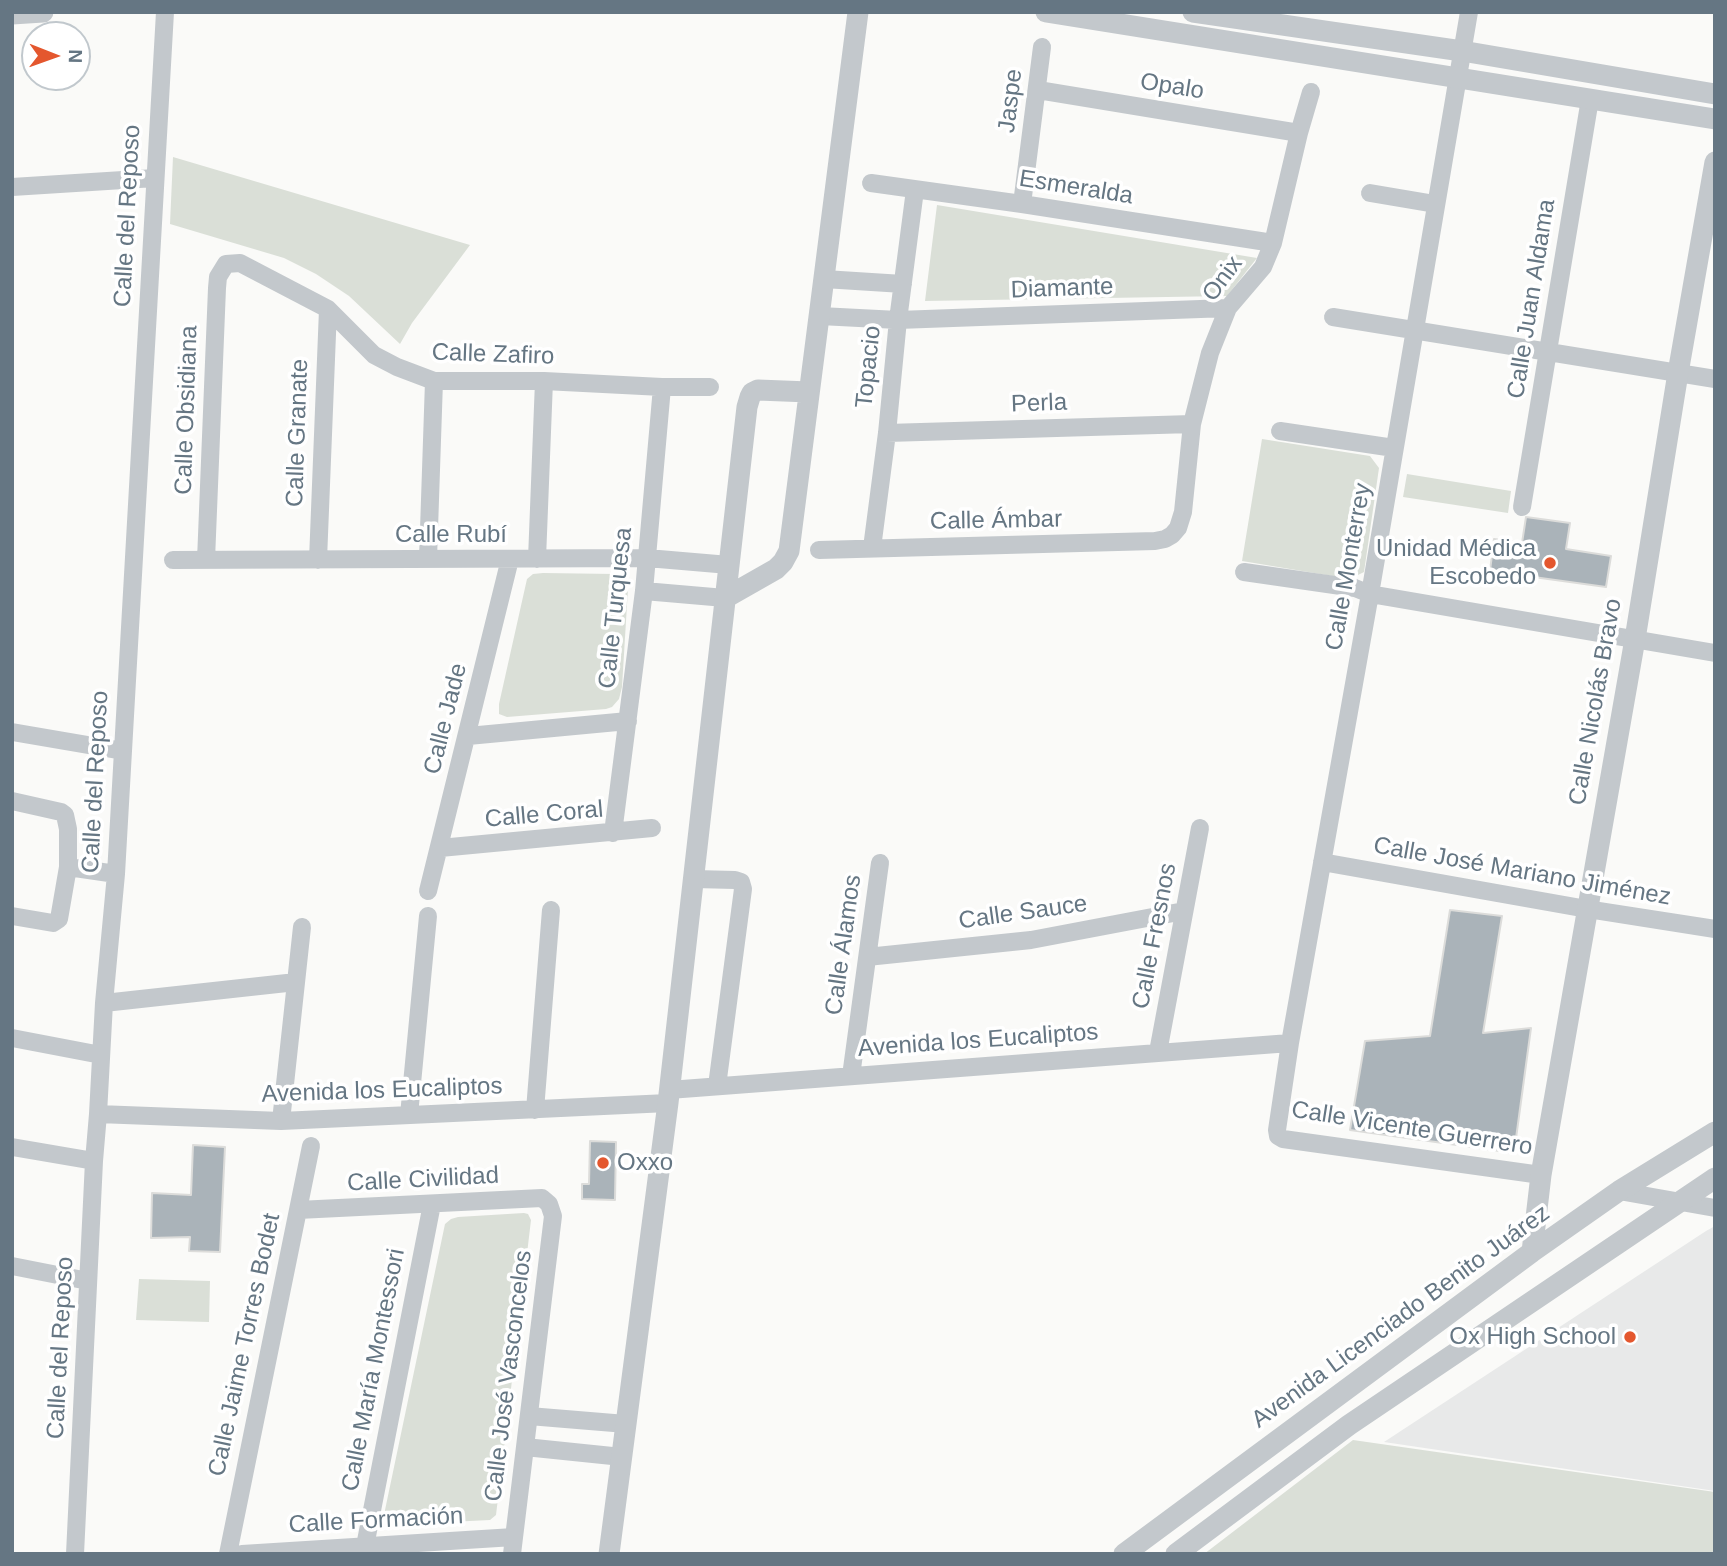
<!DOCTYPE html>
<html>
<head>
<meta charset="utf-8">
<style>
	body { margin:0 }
	#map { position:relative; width:1727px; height:1566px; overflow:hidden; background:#fafaf8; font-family:Helvetica,sans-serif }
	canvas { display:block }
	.frame { position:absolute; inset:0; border:14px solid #657683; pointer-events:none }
	.north { position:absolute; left:21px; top:21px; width:70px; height:70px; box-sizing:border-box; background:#fff; border:2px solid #c1c8cd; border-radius:50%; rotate:91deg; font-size:19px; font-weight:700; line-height:28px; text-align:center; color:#657683 }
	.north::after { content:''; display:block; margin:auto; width:24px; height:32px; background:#e4572e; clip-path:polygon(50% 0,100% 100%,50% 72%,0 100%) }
</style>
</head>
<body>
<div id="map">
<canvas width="1727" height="1566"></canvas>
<div class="frame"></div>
<div class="north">N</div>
</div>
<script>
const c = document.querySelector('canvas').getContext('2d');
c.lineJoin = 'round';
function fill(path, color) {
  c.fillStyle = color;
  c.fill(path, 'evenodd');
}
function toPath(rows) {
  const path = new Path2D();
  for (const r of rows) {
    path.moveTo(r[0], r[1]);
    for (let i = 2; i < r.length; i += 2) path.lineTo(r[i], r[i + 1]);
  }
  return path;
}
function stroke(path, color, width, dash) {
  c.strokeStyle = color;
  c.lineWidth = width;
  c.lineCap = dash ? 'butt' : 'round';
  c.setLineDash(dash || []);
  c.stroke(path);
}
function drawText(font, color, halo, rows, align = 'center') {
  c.font = font + ' Helvetica,sans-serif';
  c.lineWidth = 7;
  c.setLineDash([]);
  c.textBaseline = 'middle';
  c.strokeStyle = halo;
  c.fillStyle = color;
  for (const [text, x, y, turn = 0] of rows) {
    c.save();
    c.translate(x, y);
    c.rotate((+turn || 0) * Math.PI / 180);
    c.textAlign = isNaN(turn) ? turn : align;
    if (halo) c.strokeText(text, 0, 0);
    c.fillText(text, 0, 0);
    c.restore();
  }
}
fill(toPath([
	[1715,1226,1715,1491,1384,1442,1706,1231]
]), '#e8e9e9');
fill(toPath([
	[173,157,470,245,412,323,400,344,349,296,316,274,284,258,170,224],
	[937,205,1257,258,1227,296,925,301],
	[1262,439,1370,456,1379,468,1364,572,1350,579,1242,561],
	[1407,474,1511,491,1508,513,1403,497],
	[543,573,615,574,622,575,627,579,628,588,622,687,619,699,612,707,606,709,507,717,499,714,499,704,527,579,533,574],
	[524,1213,528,1214,531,1220,496,1515,490,1520,389,1525,385,1520,385,1510,445,1224,451,1219,458,1217],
	[139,1279,210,1281,209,1322,136,1320],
	[1353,1440,1715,1492,1715,1554,1204,1554]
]), '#dadfd7');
const building = toPath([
	[1526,517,1570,523,1566,549,1611,556,1606,587,1490,571,1494,539,1522,543,1526,517],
	[1450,910,1502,916,1483,1033,1531,1028,1514,1153,1350,1130,1365,1041,1430,1036,1450,910],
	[590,1141,616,1142,615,1200,582,1199,582,1184,589,1184,590,1141],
	[193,1145,225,1147,220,1252,189,1251,190,1237,151,1238,152,1193,191,1195,193,1145]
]);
fill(building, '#aab3b9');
stroke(building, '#dcdcda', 2);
stroke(toPath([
	[1469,12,1370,594,1290,1043,1277,1130,1278,1136,1283,1139,1541,1175],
	[1038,90,1299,133],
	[871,183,1022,204,1273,243],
	[12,187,155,178],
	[1370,193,1435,204],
	[1022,204,1042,47],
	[824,279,903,284],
	[820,316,898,320,1228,308],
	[1333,317,1715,379],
	[1280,431,1394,448],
	[887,433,1192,424],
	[1522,507,1590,99],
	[872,548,887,433,898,320,915,190],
	[819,550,1155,541,1165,539,1172,535,1178,528,1183,512,1192,424,1210,353,1228,308,1263,267,1273,243,1299,133,1311,92],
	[428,559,434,381],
	[537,559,544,381],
	[173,560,647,558,729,565],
	[206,560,217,288,218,277,226,264,240,263,328,309,374,355,397,367,434,381,544,381,662,387,710,387],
	[318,560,328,309],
	[1244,572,1355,588,1370,594,1715,653],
	[644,591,725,598],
	[12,732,123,751],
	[468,736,628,721],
	[12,801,61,812,65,815,68,829,68,867,59,919,53,923,12,916],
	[613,833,644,591,662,387],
	[440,848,652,828],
	[1322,862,1587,909,1715,929],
	[68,867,116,874],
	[694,879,735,880,741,882,743,889,717,1086],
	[428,891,510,559],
	[867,957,1031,940,1184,911],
	[104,1003,296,982],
	[12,1038,101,1055],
	[1158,1052,1200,828],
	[851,1076,880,863],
	[669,1090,1290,1043],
	[535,1110,551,910],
	[98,1114,281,1121,668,1103],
	[409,1115,428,916],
	[281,1121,302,927],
	[12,1147,94,1161],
	[1619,1191,1715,1208],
	[298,1210,542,1198,549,1204,553,1216,512,1554],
	[12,1266,88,1281],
	[529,1416,626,1424],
	[525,1447,622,1457],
	[365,1546,432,1204],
	[75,1554,94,1161,98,1114,104,1003,116,874,165,12],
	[228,1554,311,1146],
	[242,1554,514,1537]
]), '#c3c8cc', 18);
stroke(toPath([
	[1046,12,1715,119],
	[1193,12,1462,51,1715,94],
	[12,14,43,12],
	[725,598,776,569,783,562,789,551,858,12],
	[1532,1252,1541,1175,1635,639,1678,373,1715,162],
	[609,1554,668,1103,747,407,750,397,752,393,758,390,809,392],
	[1124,1554,1532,1252,1619,1191,1715,1132],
	[1176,1554,1349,1425,1715,1178]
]), '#c3c8cc', 21);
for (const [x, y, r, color] of [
	[1550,563,7,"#e4572e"],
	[603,1163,7,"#e4572e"],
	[1630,1337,7,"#e4572e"]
]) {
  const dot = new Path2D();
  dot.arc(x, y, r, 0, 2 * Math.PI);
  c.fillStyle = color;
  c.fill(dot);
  stroke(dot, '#fff', 2.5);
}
drawText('24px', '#657683', '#fff', [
	["Opalo",1172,87,9],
	["Jaspe",1011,101,-83],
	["Esmeralda",1076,188,9],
	["Calle del Reposo",128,216,-87],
	["Onix",1223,279,-54],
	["Diamante",1062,289,-2],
	["Calle Juan Aldama",1532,299,-81],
	["Calle Zafiro",493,355,2],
	["Topacio",869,367,-84],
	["Perla",1039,404,-2],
	["Calle Obsidiana",187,410,-88],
	["Calle Granate",298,433,-88],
	["Calle Ámbar",996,521,-1],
	["Calle Rubí",451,535],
	["Calle Monterrey",1349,567,-80],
	["Calle Turquesa",616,608,-84],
	["Calle Nicolás Bravo",1596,702,-80],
	["Calle Jade",446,719,-76],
	["Calle del Reposo",96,782,-87],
	["Calle Coral",544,815,-5],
	["Calle José Mariano Jiménez",1522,872,10],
	["Calle Sauce",1023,913,-8],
	["Calle Fresnos",1155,936,-79],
	["Calle Álamos",844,945,-82],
	["Avenida los Eucaliptos",978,1041,-4],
	["Avenida los Eucaliptos",382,1091,-2],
	["Calle Vicente Guerrero",1412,1129,9],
	["Calle Civilidad",423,1180,-3],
	["Avenida Licenciado Benito Juárez",1401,1317,-36],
	["Calle Jaime Torres Bodet",245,1345,-78],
	["Calle del Reposo",61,1348,-87],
	["Calle María Montessori",374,1370,-79],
	["Calle José Vasconcelos",509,1376,-83],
	["Calle Formación",376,1521,-3]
]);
drawText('24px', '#657683', '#fff', [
	["Unidad Médica",1536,549],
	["Escobedo",1536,577],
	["Oxxo",617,1163,"left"],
	["Ox High School",1616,1337]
], 'right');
</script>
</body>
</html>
